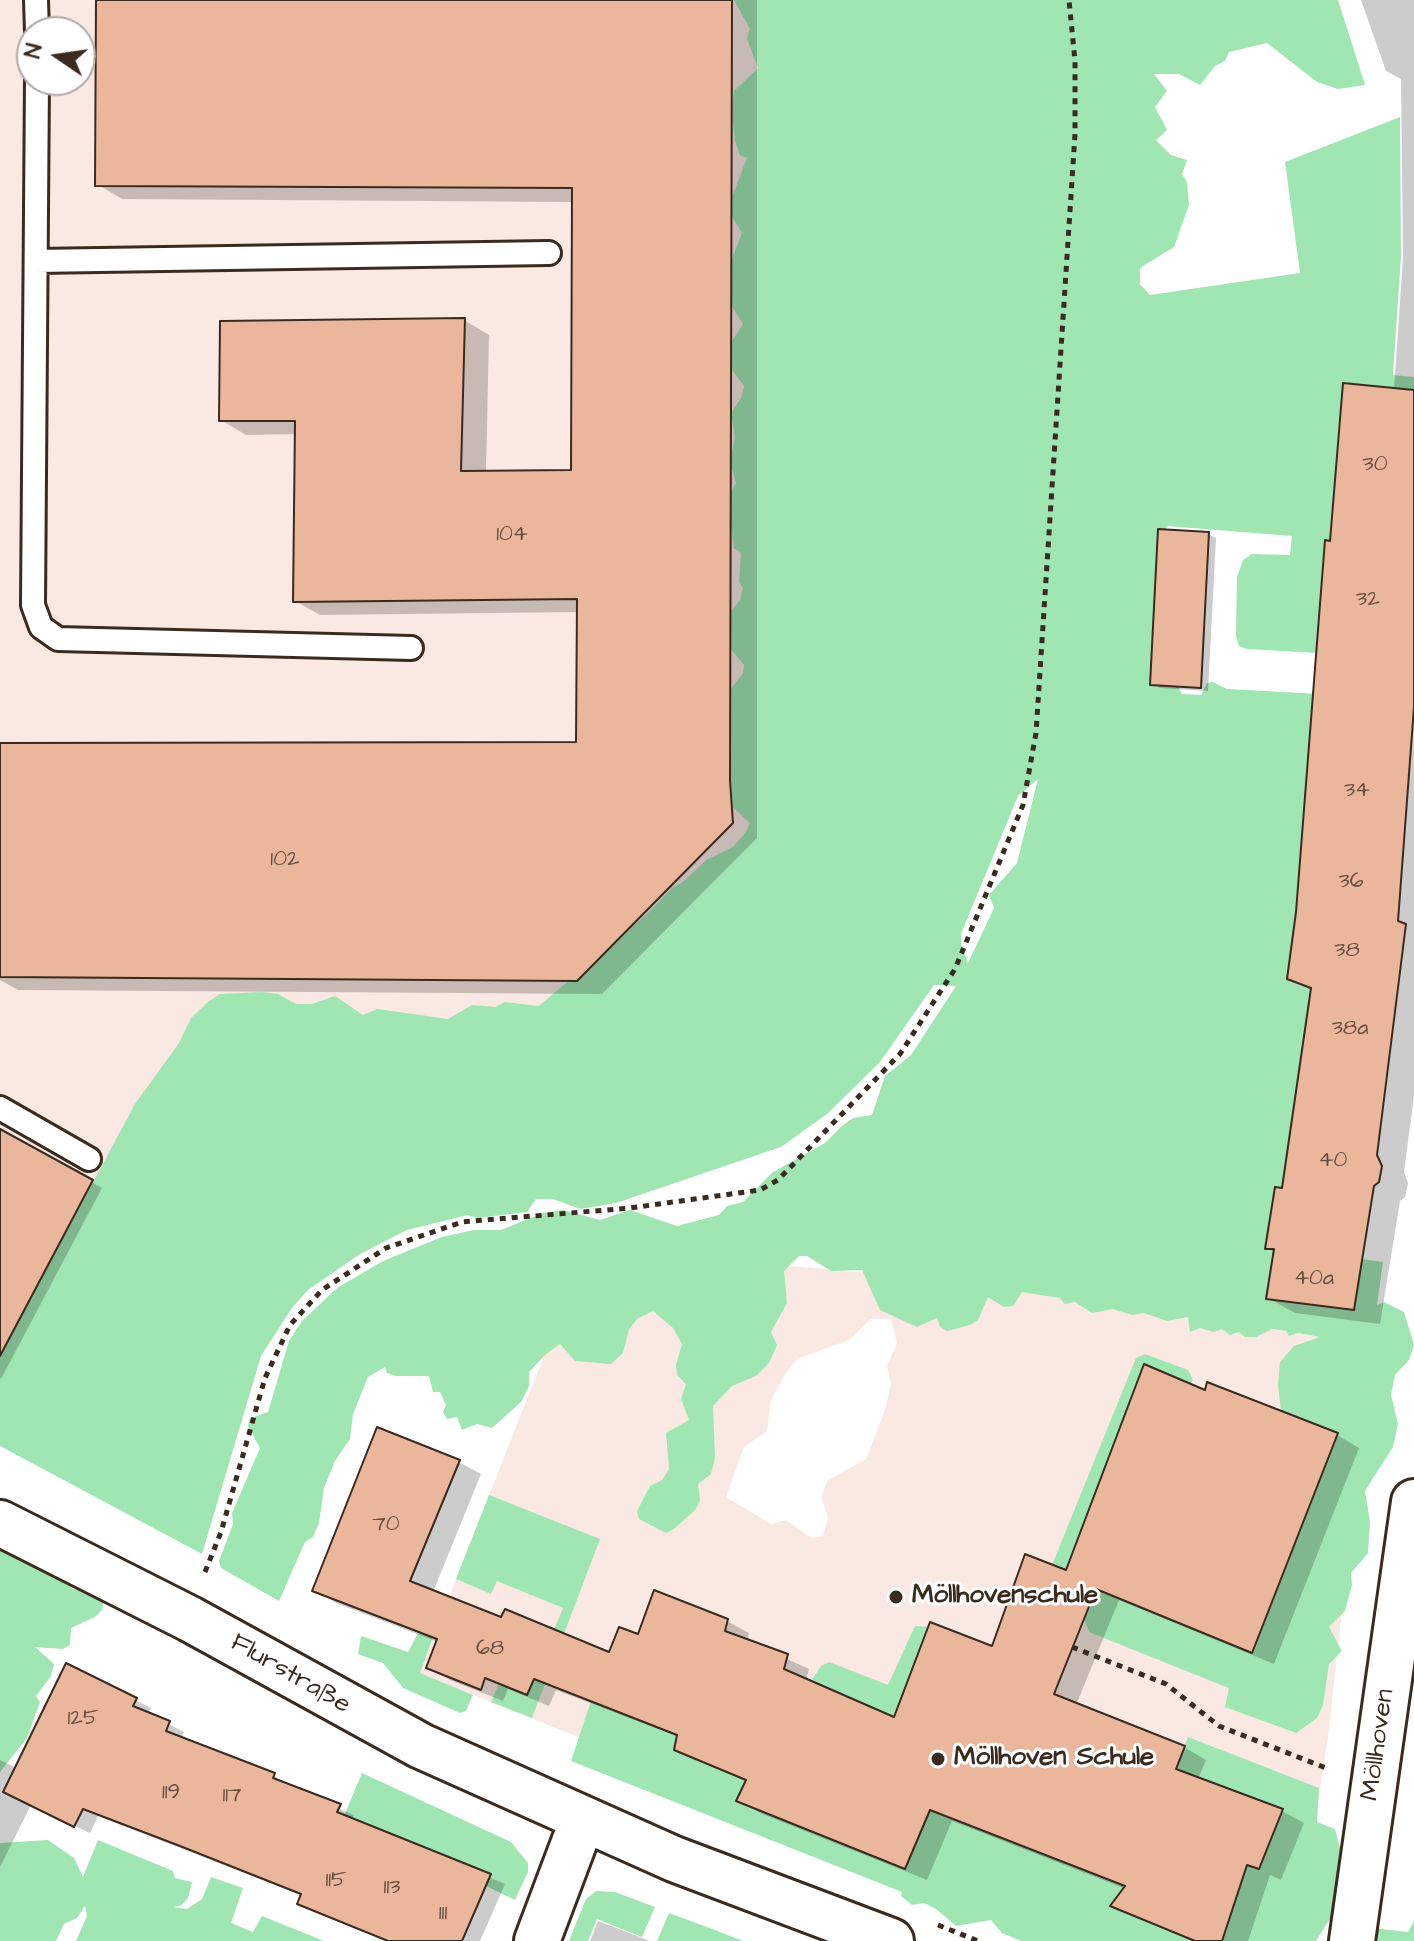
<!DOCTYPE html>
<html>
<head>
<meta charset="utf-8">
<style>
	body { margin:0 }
	#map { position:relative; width:1414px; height:1941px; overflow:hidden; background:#fff; font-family:"Architects Daughter",sans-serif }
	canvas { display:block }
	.north { position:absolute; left:16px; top:16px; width:80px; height:80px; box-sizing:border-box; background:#fff; border:2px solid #b1aaa5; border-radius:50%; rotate:283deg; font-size:22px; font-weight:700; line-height:32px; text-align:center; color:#3b2a1e }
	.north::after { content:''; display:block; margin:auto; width:28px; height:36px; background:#3b2a1e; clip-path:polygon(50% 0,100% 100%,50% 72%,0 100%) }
</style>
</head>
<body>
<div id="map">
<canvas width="1414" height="1941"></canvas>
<div class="north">N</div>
</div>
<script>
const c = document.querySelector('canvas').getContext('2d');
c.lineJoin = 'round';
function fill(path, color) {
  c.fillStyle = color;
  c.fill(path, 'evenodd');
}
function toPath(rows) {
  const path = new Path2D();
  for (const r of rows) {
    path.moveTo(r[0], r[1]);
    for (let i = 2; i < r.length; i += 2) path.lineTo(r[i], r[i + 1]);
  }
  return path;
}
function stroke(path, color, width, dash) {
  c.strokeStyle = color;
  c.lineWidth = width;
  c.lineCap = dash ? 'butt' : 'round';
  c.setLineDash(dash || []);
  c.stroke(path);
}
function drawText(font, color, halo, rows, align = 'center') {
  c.font = font + ' "Architects Daughter",sans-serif';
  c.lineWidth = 6;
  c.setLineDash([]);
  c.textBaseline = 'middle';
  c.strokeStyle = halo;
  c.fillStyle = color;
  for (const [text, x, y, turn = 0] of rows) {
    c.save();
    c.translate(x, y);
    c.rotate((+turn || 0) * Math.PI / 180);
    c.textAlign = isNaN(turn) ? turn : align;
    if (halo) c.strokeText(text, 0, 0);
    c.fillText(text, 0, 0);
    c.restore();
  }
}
fill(toPath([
	[0,0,776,0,764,819,716,889,0,1417],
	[32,32,80,32,80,80,32,80],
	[749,1262,944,1280,1371,1344,1328,1737,1297,1941,905,1869,419,1673,555,1328],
	[871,1319,891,1319,897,1343,887,1366,891,1384,885,1410,866,1459,828,1480,821,1496,828,1518,823,1536,812,1538,786,1520,771,1524,726,1497,744,1447,767,1431,770,1403,785,1374,797,1359,849,1340]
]), '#f9e9e2');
fill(toPath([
	[734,0,1338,0,1365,85,1338,89,1317,82,1267,43,1229,52,1225,61,1215,66,1200,85,1179,74,1154,74,1167,91,1155,107,1167,130,1156,140,1171,155,1187,160,1182,174,1187,182,1189,205,1174,247,1140,268,1140,284,1150,295,1300,273,1285,162,1400,117,1401,257,1393,375,1414,377,1414,390,1343,384,1330,541,1325,541,1318,653,1247,649,1239,646,1236,636,1237,577,1243,560,1252,554,1290,555,1292,536,1167,526,1164,535,1169,668,1182,694,1201,695,1207,683,1213,682,1227,689,1414,699,1412,737,1311,732,1311,988,1294,1169,1265,1248,1274,1249,1266,1299,1354,1310,1361,1259,1383,1262,1377,1305,1384,1302,1404,1312,1414,1345,1409,1360,1395,1375,1391,1395,1398,1424,1393,1447,1365,1491,1370,1522,1368,1553,1351,1573,1352,1585,1345,1611,1329,1627,1342,1651,1329,1664,1323,1705,1317,1718,1296,1733,1225,1707,1229,1688,1089,1632,1084,1618,1098,1581,1122,1600,1252,1653,1281,1411,1278,1385,1280,1362,1294,1346,1320,1337,1298,1333,1289,1336,1286,1331,1272,1329,1256,1337,1245,1337,1239,1332,1230,1335,1222,1329,1214,1332,1200,1328,1190,1332,1188,1317,1167,1321,1144,1313,1132,1315,1113,1309,1092,1313,1075,1302,1065,1304,1060,1298,1022,1292,1013,1306,1004,1307,988,1297,978,1320,970,1325,947,1331,940,1327,937,1318,917,1327,880,1310,862,1270,831,1271,807,1256,799,1256,784,1271,787,1303,771,1332,777,1345,769,1363,756,1376,732,1386,713,1406,715,1457,711,1474,698,1484,700,1500,696,1509,674,1529,666,1533,639,1519,637,1511,650,1486,662,1480,669,1469,666,1433,689,1420,681,1399,686,1384,677,1375,676,1365,682,1344,673,1328,653,1311,638,1318,629,1329,623,1353,611,1364,575,1361,560,1344,546,1354,529,1372,529,1386,521,1402,492,1428,477,1424,462,1430,457,1417,447,1419,443,1412,446,1405,440,1392,433,1392,429,1376,396,1376,387,1373,385,1367,368,1377,353,1414,350,1439,335,1461,324,1488,319,1523,313,1537,305,1542,279,1601,221,1568,219,1561,233,1524,232,1513,260,1448,248,1426,250,1418,268,1412,289,1341,302,1321,337,1288,383,1261,442,1237,474,1230,501,1230,543,1213,563,1210,600,1220,630,1210,677,1226,719,1215,727,1206,743,1202,773,1172,825,1143,842,1126,853,1118,872,1115,885,1076,911,1055,956,986,934,985,880,1062,827,1114,781,1147,616,1203,580,1209,553,1199,536,1199,527,1212,477,1218,468,1215,407,1230,360,1254,308,1290,292,1308,261,1356,202,1554,0,1446,0,1356,135,1104,179,1043,191,1018,208,1002,220,994,262,992,278,994,296,1004,312,1004,335,996,363,1015,377,1009,448,1019,472,1005,495,1007,505,1002,539,1006,647,914,673,887,683,882,706,860,733,847,746,832,750,823,716,792,726,695,743,673,744,665,726,643,729,614,740,600,743,588,739,582,741,553,734,548,730,520,731,492,736,483,730,461,735,438,731,413,741,398,744,386,727,363,727,349,743,324,731,305,728,269,742,233,731,215,730,202,747,158,740,155,735,141,732,110,734,91,758,68,747,39,750,29],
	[1038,779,1017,863,989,895,994,908,968,963,961,944,961,934,1018,796],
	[1145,1354,1188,1370,1193,1380,1190,1384,1144,1365,1066,1570,1052,1565,1136,1358],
	[489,1495,600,1539,532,1718,491,1702,499,1683,527,1694,563,1608,497,1581,491,1594,456,1579],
	[0,1543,66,1573,72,1589,105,1591,102,1610,95,1617,71,1628,70,1645,63,1649,35,1647,54,1664,51,1676,36,1696,40,1702,27,1738,0,1772],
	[915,1626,928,1627,894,1717,811,1681,821,1666,829,1662,888,1685],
	[418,1633,433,1637,420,1673,473,1695,466,1711,460,1713,403,1688,383,1663,358,1654,361,1636,408,1652],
	[591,1701,677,1735,674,1750,746,1780,737,1801,904,1869,930,1810,1125,1886,1111,1906,1195,1941,1021,1941,1002,1933,991,1920,956,1926,936,1909,924,1903,912,1905,901,1896,902,1892,571,1761],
	[1188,1737,1319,1788,1317,1822,1335,1829,1340,1848,1335,1911,1316,1941,1222,1941,1247,1865,1282,1809,1176,1769],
	[362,1773,511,1842,528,1863,528,1872,515,1900,486,1886,491,1874,344,1816],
	[48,1840,74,1858,83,1877,98,1840,173,1871,175,1878,192,1882,188,1898,182,1905,174,1907,187,1909,202,1899,211,1877,243,1888,231,1923,253,1932,262,1916,324,1941,76,1941,87,1916,85,1906,77,1918,64,1924,56,1941,0,1941,0,1843],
	[596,1891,615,1892,655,1907,642,1937,597,1919,588,1941,569,1941,586,1899],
	[669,1913,707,1927,743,1941,657,1941],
	[1414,1921,1414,1941,1363,1941,1372,1928,1408,1932]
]), '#9fe6b3');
fill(toPath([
	[98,0,757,0,757,838,602,994,18,990,0,980,0,745,578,744,579,612,320,615,295,601,297,434,246,435,221,420,464,320,489,335,486,473,573,472,574,202,122,199,97,184],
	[1361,0,1414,0,1414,1096,1404,1172,1408,1183,1405,1197,1400,1201,1380,1324,1295,1313,1268,1298,1276,1253,1267,1248,1284,1191,1313,991,1289,978,1332,543,1394,390,1403,257,1401,79,1386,71],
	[1208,534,1216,538,1208,691,1160,688,1152,684],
	[0,1131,102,1188,1,1379,0,1378],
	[1208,1385,1337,1435,1359,1448,1274,1664,1119,1600,1076,1705,1184,1747,1206,1760,1198,1779,1282,1811,1304,1823,1281,1880,1270,1875,1248,1941,1191,1941,1113,1905,1126,1889,952,1821,927,1880,760,1813,739,1800,747,1782,676,1749,679,1737,556,1690,549,1706,508,1689,503,1701,450,1680,428,1667,438,1642,336,1603,315,1590,459,1462,481,1474,433,1592,502,1619,611,1655,639,1637,727,1621,749,1633,747,1641,809,1669,806,1680,895,1719,993,1649,1067,1572,1206,1393],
	[67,1666,151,1708,148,1714,184,1732,181,1739,274,1775,287,1786,354,1815,351,1820,505,1884,480,1941,386,1941,314,1912,300,1904,303,1896,98,1816,90,1833,31,1805,0,1867,0,1760,17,1768],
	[598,1921,650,1941,590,1941]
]), '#0003');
const building = toPath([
	[96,0,732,0,730,781,733,823,577,981,0,977,0,743,576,742,577,599,293,602,295,421,219,421,220,321,465,318,461,471,571,470,572,188,95,186,96,0],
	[1343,383,1414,390,1414,707,1398,921,1406,924,1377,1155,1382,1166,1379,1182,1374,1186,1354,1310,1266,1299,1274,1249,1265,1249,1275,1187,1282,1188,1311,988,1287,979,1296,912,1325,540,1330,541,1343,383],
	[1158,529,1209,532,1201,688,1150,685,1158,529],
	[0,1129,93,1180,0,1356,0,1129],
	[1144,1364,1205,1390,1207,1382,1338,1433,1252,1653,1096,1589,1054,1694,1185,1746,1176,1769,1283,1809,1259,1869,1247,1865,1222,1941,1195,1941,1110,1906,1125,1886,930,1810,905,1869,736,1801,746,1780,674,1750,677,1735,534,1679,527,1695,485,1678,481,1690,426,1668,437,1639,312,1591,377,1427,460,1460,410,1581,501,1617,505,1609,609,1652,619,1627,638,1634,654,1590,728,1619,725,1631,788,1654,784,1669,894,1717,930,1622,992,1646,1025,1554,1066,1570,1144,1364],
	[66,1663,137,1698,133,1706,170,1721,166,1731,275,1773,273,1778,341,1804,337,1812,491,1874,462,1941,388,1941,297,1904,301,1894,180,1846,83,1809,74,1827,3,1792,66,1663]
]);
fill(building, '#eab79d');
stroke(building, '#3b2a1e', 2);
const service = toPath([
	[36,0,37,32],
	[37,80,33,605,41,627,58,639,411,648],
	[36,261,549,253],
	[0,1108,89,1159]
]);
const minor = toPath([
	[0,1523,190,1619,421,1746,674,1859,891,1941],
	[537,1941,583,1819],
	[1352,1941,1414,1502]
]);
stroke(service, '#3b2a1e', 28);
stroke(minor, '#3b2a1e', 50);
stroke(toPath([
	[205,1572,221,1532,265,1378,290,1325,322,1290,386,1248,462,1222,630,1208,760,1190,778,1180,900,1054,955,969,1023,805,1036,733,1075,134,1075,61,1069,0],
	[1072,1647,1166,1684,1219,1726,1326,1768],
	[938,1925,978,1941]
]), '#3b2a1e', 5, [6, 6]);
stroke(service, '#fff', 22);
stroke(minor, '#fff', 44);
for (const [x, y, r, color] of [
	[896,1597,8,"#3b2a1e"],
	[938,1759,8,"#3b2a1e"]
]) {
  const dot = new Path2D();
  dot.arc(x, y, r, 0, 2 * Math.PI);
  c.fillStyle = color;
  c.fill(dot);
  stroke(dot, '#fff', 3);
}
drawText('22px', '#674d3e', null, [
	["30",1375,465],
	["104",512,535],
	["32",1368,600],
	["34",1357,791],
	["102",285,860],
	["36",1351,882],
	["38",1347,951],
	["38a",1350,1029],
	["40",1333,1161],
	["40a",1314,1279],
	["70",386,1525],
	["68",490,1649],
	["125",83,1719],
	["119",171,1793],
	["117",232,1796],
	["115",336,1881],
	["113",392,1888],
	["111",443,1914]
]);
drawText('bold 26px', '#3b2a1e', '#fff', [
	["Möllhovenschule",912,1597],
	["Möllhoven Schule",954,1759]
], 'left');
drawText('26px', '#3b2a1e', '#fff', [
	["Flurstraße",290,1675,30],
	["Möllhoven",1379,1745,-82]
]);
</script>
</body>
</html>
